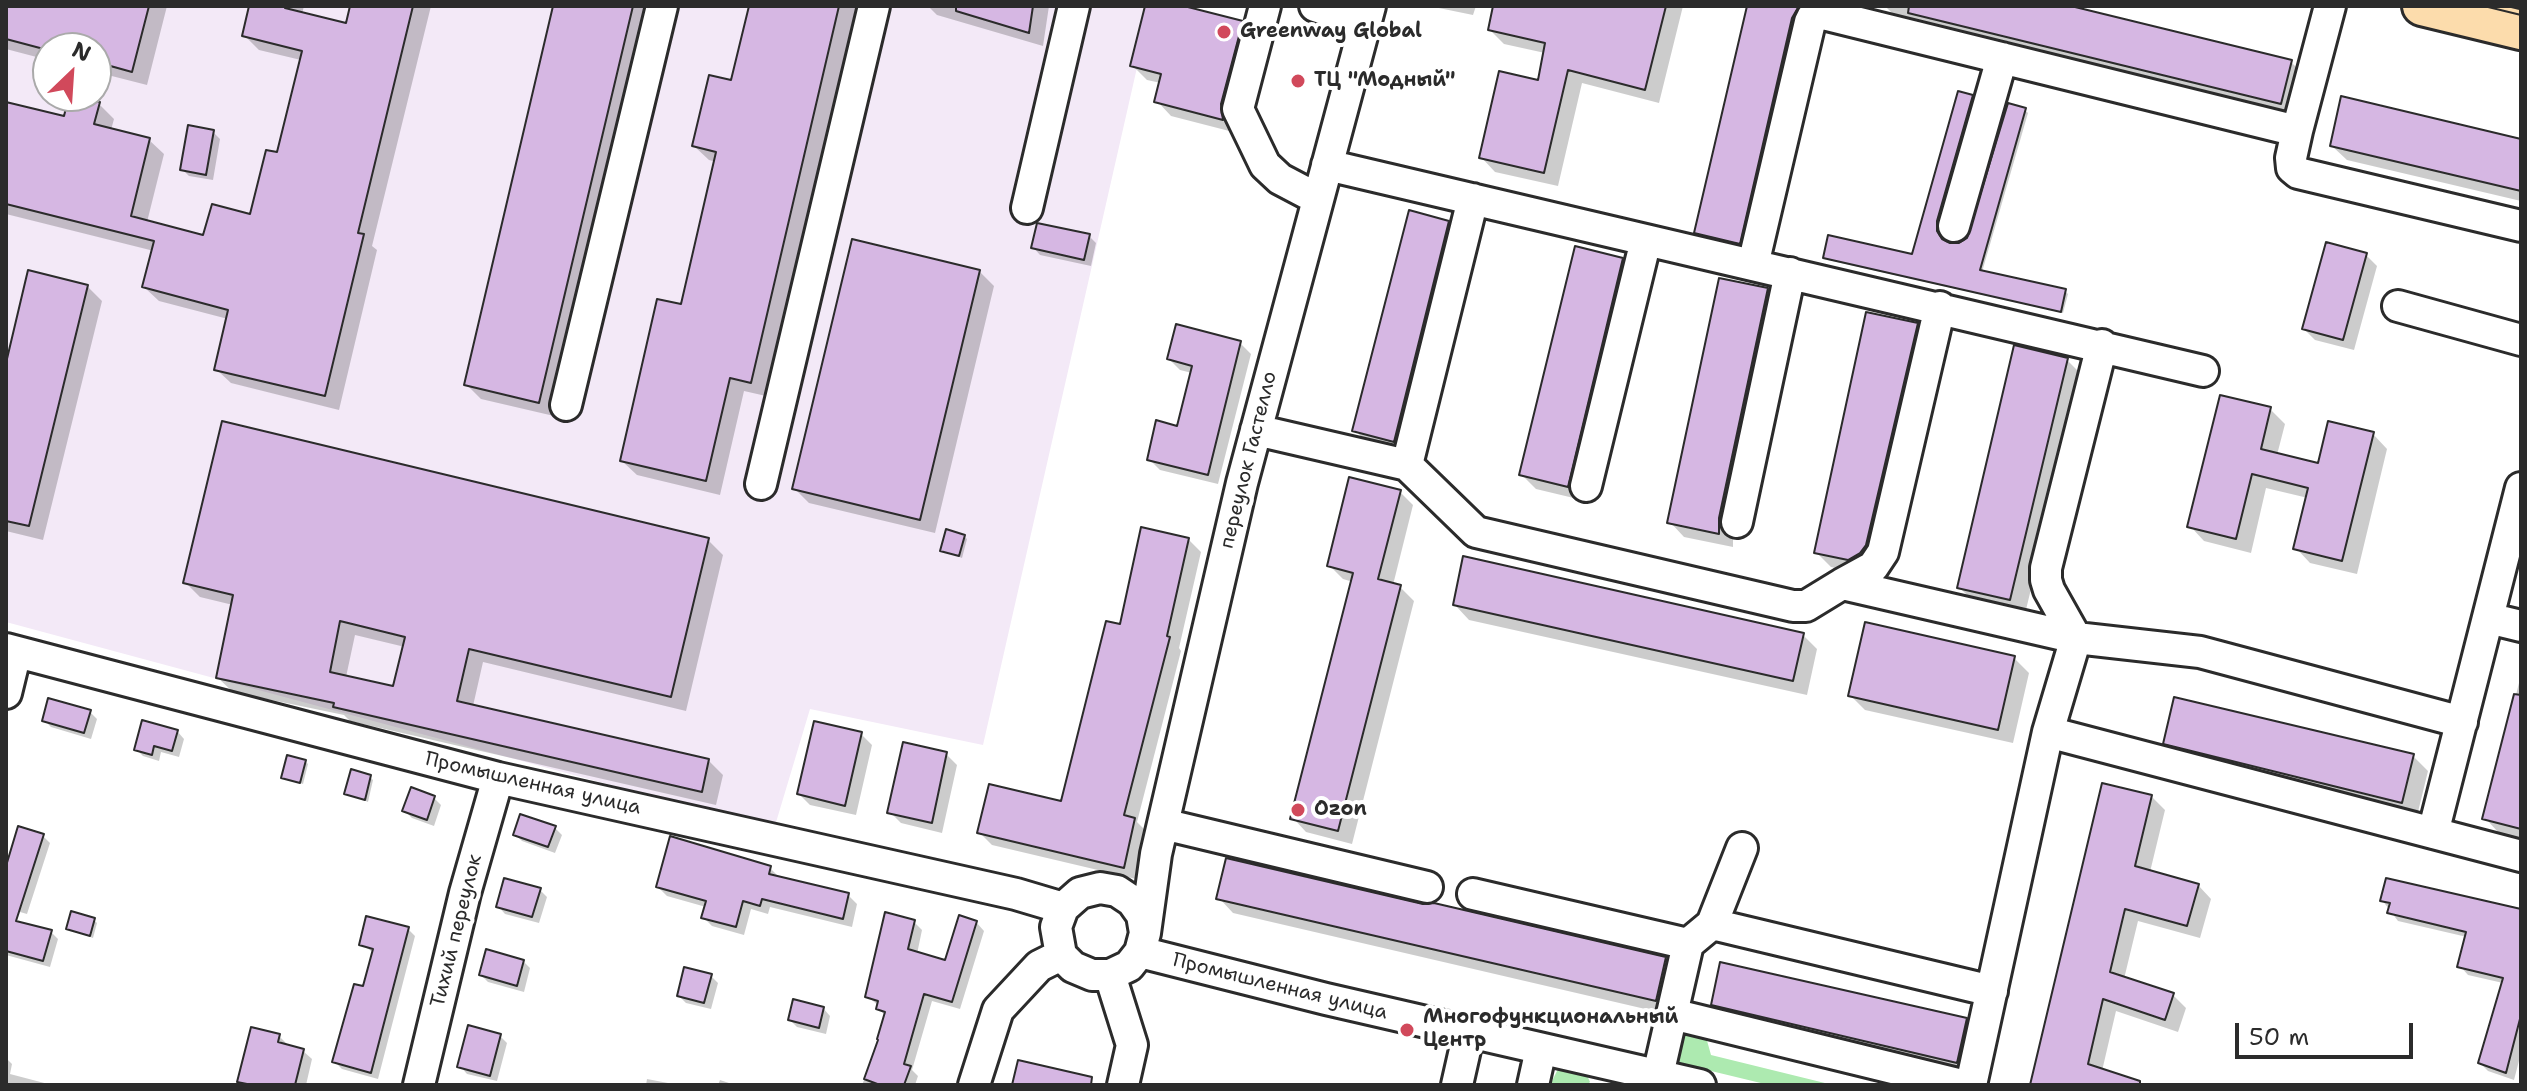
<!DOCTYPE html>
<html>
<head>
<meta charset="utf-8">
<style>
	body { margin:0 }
	#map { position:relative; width:2527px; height:1091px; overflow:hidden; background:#fff; font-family:"Shantell Sans",sans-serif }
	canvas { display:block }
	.frame { position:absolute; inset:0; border:8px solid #2b2b2b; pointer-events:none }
	.north { position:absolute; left:32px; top:32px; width:80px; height:80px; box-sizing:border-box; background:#fff; border:2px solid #aaa; border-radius:50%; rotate:25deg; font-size:22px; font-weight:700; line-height:32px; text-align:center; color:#2b2b2b }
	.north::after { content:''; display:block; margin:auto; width:28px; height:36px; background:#d1495b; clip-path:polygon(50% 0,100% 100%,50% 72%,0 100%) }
	.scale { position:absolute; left:2235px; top:1023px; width:178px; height:36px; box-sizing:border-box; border:4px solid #2b2b2b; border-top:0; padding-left:10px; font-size:24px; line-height:28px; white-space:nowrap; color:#2b2b2b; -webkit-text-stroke:6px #fff; paint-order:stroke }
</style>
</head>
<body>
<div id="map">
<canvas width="2527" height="1091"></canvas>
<div class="frame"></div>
<div class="north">N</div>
<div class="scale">50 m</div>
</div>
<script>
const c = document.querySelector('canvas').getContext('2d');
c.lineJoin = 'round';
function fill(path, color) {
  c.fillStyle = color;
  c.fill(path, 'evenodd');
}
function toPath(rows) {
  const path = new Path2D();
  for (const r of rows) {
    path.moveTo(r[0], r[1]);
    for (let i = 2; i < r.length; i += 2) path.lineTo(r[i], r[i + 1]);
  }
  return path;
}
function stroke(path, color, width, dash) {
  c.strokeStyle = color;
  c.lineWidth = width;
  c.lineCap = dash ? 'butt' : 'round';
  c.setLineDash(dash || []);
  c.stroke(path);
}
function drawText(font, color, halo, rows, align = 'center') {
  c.font = font + ' "Shantell Sans",sans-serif';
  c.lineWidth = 8;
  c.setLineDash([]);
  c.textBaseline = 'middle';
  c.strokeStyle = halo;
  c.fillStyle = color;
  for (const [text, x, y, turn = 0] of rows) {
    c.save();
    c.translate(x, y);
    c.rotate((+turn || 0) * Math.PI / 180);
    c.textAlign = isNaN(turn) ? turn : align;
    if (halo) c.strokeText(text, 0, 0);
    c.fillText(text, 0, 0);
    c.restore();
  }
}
fill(toPath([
	[6,6,1151,6,983,745,810,709,774,829,6,622],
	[48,48,96,48,96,96,48,96]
]), '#f3e9f7');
fill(toPath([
	[1695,1032,1706,1037,1711,1055,1833,1085,1769,1085,1674,1062,1681,1034],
	[1558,1069,1585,1071,1590,1082,1587,1085,1550,1085]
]), '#adeab0');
fill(toPath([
	[6,6,167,6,147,85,96,72,96,48,48,48,48,60,6,49],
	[251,6,304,6,302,14,347,25,352,6,431,6,372,246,377,250,339,410,231,383,216,369,228,319,159,301,144,287,154,251,6,214,6,104,65,119,99,104,114,119,111,130,149,140,164,154,147,222,205,238,252,217,278,155,301,60,259,50,244,35],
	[555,6,651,6,554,416,481,399,466,384],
	[751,6,856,6,766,396,744,391,720,495,637,475,622,461,682,307,716,162,709,160,694,146,733,83],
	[928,6,1049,6,1043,46,937,15],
	[1147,6,1176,6,1242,23,1256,37,1237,133,1171,116,1157,101,1161,83,1147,80,1132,65],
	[1429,6,1476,6,1473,15],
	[1495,6,1683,6,1659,103,1582,83,1558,186,1495,172,1481,157,1539,82,1545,53,1504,44,1490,30],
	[1749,6,1817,6,1753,256,1710,246,1696,232],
	[1885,6,2063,6,2291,62,2305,76,2295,118,1900,21],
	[1972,97,1975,100,1939,234,1942,241,1958,246,1967,241,2025,110,2028,113,1982,272,2065,291,2068,294,2063,313,1828,260,1825,257,1913,257],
	[213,132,220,139,213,180,189,176,182,169],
	[2521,141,2521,201,2347,160,2332,146],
	[1448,223,1463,237,1409,455,1369,445,1355,430],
	[1089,236,1096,243,1091,266,1040,255,1033,247],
	[2366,255,2377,266,2354,350,2315,340,2304,329],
	[1622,259,1637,274,1582,500,1536,489,1521,474],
	[979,271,994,286,935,533,809,503,794,488],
	[87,286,102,301,43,540,6,531,6,371],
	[1767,290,1782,305,1733,534,1733,547,1684,537,1670,522],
	[1917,325,1932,340,1863,574,1831,567,1817,553],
	[1240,343,1251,354,1218,484,1160,470,1149,459,1179,428,1192,373,1180,370,1169,359],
	[2067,360,2082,375,2025,614,1974,602,1959,587],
	[2270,409,2285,424,2277,455,2319,465,2373,434,2387,449,2357,574,2310,563,2296,548,2308,498,2266,488,2251,553,2204,541,2190,526],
	[1400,492,1413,505,1393,585,1400,587,1414,601,1352,844,1306,832,1293,818,1353,582,1343,579,1329,565],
	[964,536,967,539,962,558,942,550],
	[1188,539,1201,552,1179,648,1181,651,1137,822,1147,832,1136,879,992,845,979,832,1063,803,1121,627],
	[708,540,723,555,686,711,483,662,473,706,708,760,723,775,716,805,350,721,344,715,233,692,218,678,233,605,200,597,186,583],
	[355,635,405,647,394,688,346,677],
	[1455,605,1803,635,1817,649,1807,695,1469,620],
	[2014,658,2029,673,2013,743,1865,710,1850,695],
	[2521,675,2521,839,2499,833,2485,818],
	[90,712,97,719,91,739,51,727,44,720],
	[177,731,184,739,179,757,161,752,159,761,143,756,136,749],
	[861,734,872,745,856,815,810,805,799,794],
	[2165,743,2413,756,2428,771,2417,816,2180,758],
	[946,754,957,765,942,833,901,823,890,812],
	[305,761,308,764,303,784,284,777],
	[370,777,373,780,368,802,346,793],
	[412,790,434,798,441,805,434,826,412,818,405,811],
	[2151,796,2165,810,2150,872,2198,885,2211,899,2200,938,2138,921,2124,979,2173,995,2186,1008,2178,1032,2116,1011,2102,1071,2138,1085,2032,1085],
	[555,828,562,835,555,853,522,841,515,834],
	[43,836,50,843,27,914,6,908,6,871],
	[770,868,779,877,848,895,857,904,852,927,770,907,768,914,751,909,744,935,712,926,703,917,706,907,667,896,658,887],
	[540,890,547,897,539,923,505,914,498,906],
	[1219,898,1665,959,1680,974,1671,1015,1233,913],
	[2382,900,2521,912,2521,1053,2514,1080,2488,1071,2480,1063,2503,983,2468,975,2460,966,2467,937,2398,921],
	[94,920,97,923,93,938,68,929],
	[914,922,922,930,917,954,946,962,976,922,984,931,960,1009,932,1001,912,1070,918,1076,915,1085,862,1085,880,1040,886,1016,878,1008,879,1006,867,996],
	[6,923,51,932,58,939,50,967,6,955],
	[408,929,415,936,378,1079,342,1069,335,1062,364,988,374,953,361,944],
	[523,961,530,968,524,992,488,982,481,975],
	[711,976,718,983,711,1009,686,1003,679,996],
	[1713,1004,1966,1020,1981,1034,1972,1077,1728,1019],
	[823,1008,830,1016,826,1034,797,1027,790,1020],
	[279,1036,288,1045,303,1051,312,1059,306,1085,243,1085,239,1081],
	[500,1036,507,1043,497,1081,467,1074,460,1066],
	[6,1058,12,1064,10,1074,52,1085,6,1085],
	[647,1079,668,1083,670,1085,646,1085],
	[720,1080,735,1085,718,1085]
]), '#0003');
const building = toPath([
	[6,6,149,6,132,72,96,62,96,48,40,48,6,39,6,6],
	[249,6,286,6,285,8,346,23,350,6,413,6,358,233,364,234,325,396,214,370,228,310,142,287,154,241,6,204,6,102,64,116,69,96,73,96,100,102,94,124,150,138,131,216,203,235,212,204,250,214,266,150,277,152,302,51,242,36,249,6],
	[553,6,633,6,539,403,464,385,553,6],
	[749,6,839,6,751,383,730,378,706,481,620,461,657,299,681,304,716,152,692,146,709,75,731,80,749,6],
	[956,6,1033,6,1029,33,956,11,956,6],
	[1145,6,1184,6,1243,21,1221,104,1223,120,1154,102,1161,74,1130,66,1145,6],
	[1493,6,1666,6,1645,90,1568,70,1544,173,1479,158,1499,71,1538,80,1545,43,1488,30,1493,6],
	[1747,6,1799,6,1792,18,1740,244,1694,233,1747,6],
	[1909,6,2071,6,2292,60,2281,104,1908,13,1909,6],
	[1958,91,1973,95,1937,221,1937,231,1942,239,1950,243,1959,243,1967,238,2008,103,2026,108,1980,270,2066,289,2061,312,1823,258,1828,235,1912,254,1958,91],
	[2341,96,2521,139,2521,191,2330,146,2341,96],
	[188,125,214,130,206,175,180,170,188,125],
	[1409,210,1449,221,1394,442,1352,431,1409,210],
	[1037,223,1090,234,1084,260,1031,248,1037,223],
	[852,239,980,270,920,520,792,489,852,239],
	[2326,242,2367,253,2343,340,2302,329,2326,242],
	[1575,246,1623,258,1568,487,1519,475,1575,246],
	[28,270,88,285,29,526,6,521,6,363,28,270],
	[1719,278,1768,288,1719,518,1719,534,1667,523,1719,278],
	[1866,312,1918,323,1866,545,1860,553,1848,560,1814,553,1866,312],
	[1176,324,1241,341,1208,475,1147,460,1156,420,1177,426,1192,366,1167,359,1176,324],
	[2014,345,2068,358,2010,600,1957,588,2014,345],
	[2220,395,2271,407,2261,449,2318,463,2328,421,2374,432,2342,561,2293,549,2308,488,2252,474,2236,539,2187,527,2220,395],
	[222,421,709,538,671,697,469,649,457,701,709,759,702,792,333,707,334,703,216,678,233,595,183,583,222,421],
	[340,621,405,637,393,686,330,672,340,621],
	[1349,477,1401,490,1378,579,1401,585,1338,831,1290,819,1353,573,1327,566,1349,477],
	[1141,527,1189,538,1167,636,1170,637,1124,815,1135,818,1124,868,977,833,989,784,1061,801,1106,621,1120,624,1141,527],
	[946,529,965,535,959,556,940,551,946,529],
	[1463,556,1804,633,1793,681,1453,605,1463,556],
	[1865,622,2015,656,1998,730,1848,696,1865,622],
	[2514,694,2521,695,2521,829,2482,819,2514,694],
	[2174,697,2414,754,2402,803,2163,744,2174,697],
	[48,698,91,710,84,733,42,721,48,698],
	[142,720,178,730,172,751,154,746,152,755,134,750,142,720],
	[814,721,862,732,845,806,797,794,814,721],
	[903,742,947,752,932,823,887,813,903,742],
	[287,755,306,760,300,783,281,778,287,755],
	[351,769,371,775,365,800,344,794,351,769],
	[2102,783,2152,795,2135,866,2199,884,2187,926,2125,909,2110,972,2174,993,2165,1020,2103,999,2088,1064,2140,1081,2140,1085,2030,1085,2102,783],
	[411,787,435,796,427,820,402,811,411,787],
	[520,814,556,826,548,847,513,835,520,814],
	[18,826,44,834,16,921,52,930,43,961,6,951,6,866,18,826],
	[670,836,771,866,769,874,849,893,843,919,762,899,760,906,743,901,736,927,701,918,706,901,656,887,670,836],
	[1226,858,1423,904,1434,903,1666,957,1656,1001,1216,899,1226,858],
	[504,878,541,888,532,917,496,907,504,878],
	[2386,878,2521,909,2521,1015,2506,1073,2478,1063,2503,978,2457,967,2466,932,2387,913,2390,903,2380,901,2386,878],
	[71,911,95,918,90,936,66,929,71,911],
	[885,912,915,920,908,949,945,960,959,915,977,921,952,1002,924,994,904,1064,911,1066,904,1085,880,1085,864,1079,878,1040,877,1039,885,1012,876,1009,878,1001,865,997,885,912],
	[366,916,409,927,371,1073,332,1062,354,984,363,986,373,949,359,945,366,916],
	[486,949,524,960,517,986,479,975,486,949],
	[1720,962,1967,1018,1957,1063,1711,1005,1720,962],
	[684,967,712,974,704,1003,677,996,684,967],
	[793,999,824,1007,819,1028,788,1020,793,999],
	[468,1025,501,1034,490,1076,457,1067,468,1025],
	[251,1027,280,1034,278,1042,304,1049,295,1085,252,1085,237,1082,251,1027],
	[1018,1060,1092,1077,1091,1085,1012,1085,1018,1060]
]);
fill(building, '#d6b7e3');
stroke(building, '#2b2b2b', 2);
const minor = toPath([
	[1265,6,1238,109,1265,165,1280,179,1318,199],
	[1315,6,1365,22],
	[2297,131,2291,158,2292,168,2298,173,2521,226],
	[1327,165,2203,371],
	[1473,199,1407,465,1476,532,1793,606,1806,606,1842,584,2076,638,2200,652,2462,722],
	[1027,208,1074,6],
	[1954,226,2002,58],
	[1753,265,1810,22,1813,16,1819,13,2297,131,2330,6],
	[2398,306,2521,340],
	[566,405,662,6],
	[1256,430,1407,465],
	[761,484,874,6],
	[1586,486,1646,240],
	[1737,522,1790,273],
	[1842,584,1873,567,1883,552,1940,307],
	[2488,618,2521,626],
	[6,649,498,778,1016,894,1063,908],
	[6,693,16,652],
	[2048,732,2521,856],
	[1163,824,1427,887],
	[2433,833,2521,488],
	[1473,894,1688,944,1658,1075],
	[1712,924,1742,848],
	[1145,933,1142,915,1132,901,1117,891,1100,888,1080,893,1063,908,1056,927,1061,955,1073,967,1092,975,1110,975,1129,966,1140,952,1145,933,1156,854,1242,483,1370,6],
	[1688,944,1712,924,1992,991],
	[1140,952,1326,999,1700,1085],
	[1110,975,1132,1045,1123,1085],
	[1672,1014,1962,1085],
	[419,1085,465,893,498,778],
	[974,1085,998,1010,1039,966,1061,955],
	[1457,1085,1469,1032],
	[1533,1085,1541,1049],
	[1971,1085,2048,732,2076,638,2049,590,2046,580,2046,568,2102,345]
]);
const major = toPath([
	[2422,6,2521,30]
]);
stroke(minor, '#2b2b2b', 36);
stroke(major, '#2b2b2b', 44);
stroke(minor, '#fff', 30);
stroke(major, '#fcdcac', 38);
stroke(toPath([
	[2484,6,2521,15]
]), '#2b2b2b', 2);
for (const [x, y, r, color] of [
	[1224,32,8,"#d1495b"],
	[1298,81,8,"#d1495b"],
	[1298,810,8,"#d1495b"],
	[1407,1030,8,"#d1495b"]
]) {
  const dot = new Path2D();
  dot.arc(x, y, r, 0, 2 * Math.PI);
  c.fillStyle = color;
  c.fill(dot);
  stroke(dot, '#fff', 3);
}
drawText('bold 20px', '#2b2b2b', '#fff', [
	["Greenway Global",1240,32],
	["ТЦ \"Модный\"",1314,81],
	["Ozon",1314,810],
	["Многофункциональный",1423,1018],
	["Центр",1423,1041]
], 'left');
drawText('20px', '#2b2b2b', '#fff', [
	["переулок Гастелло",1249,460,-76],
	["Промышленная улица",533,784,13],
	["Тихий переулок",457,931,-76],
	["Промышленная улица",1280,987,14]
]);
</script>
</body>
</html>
